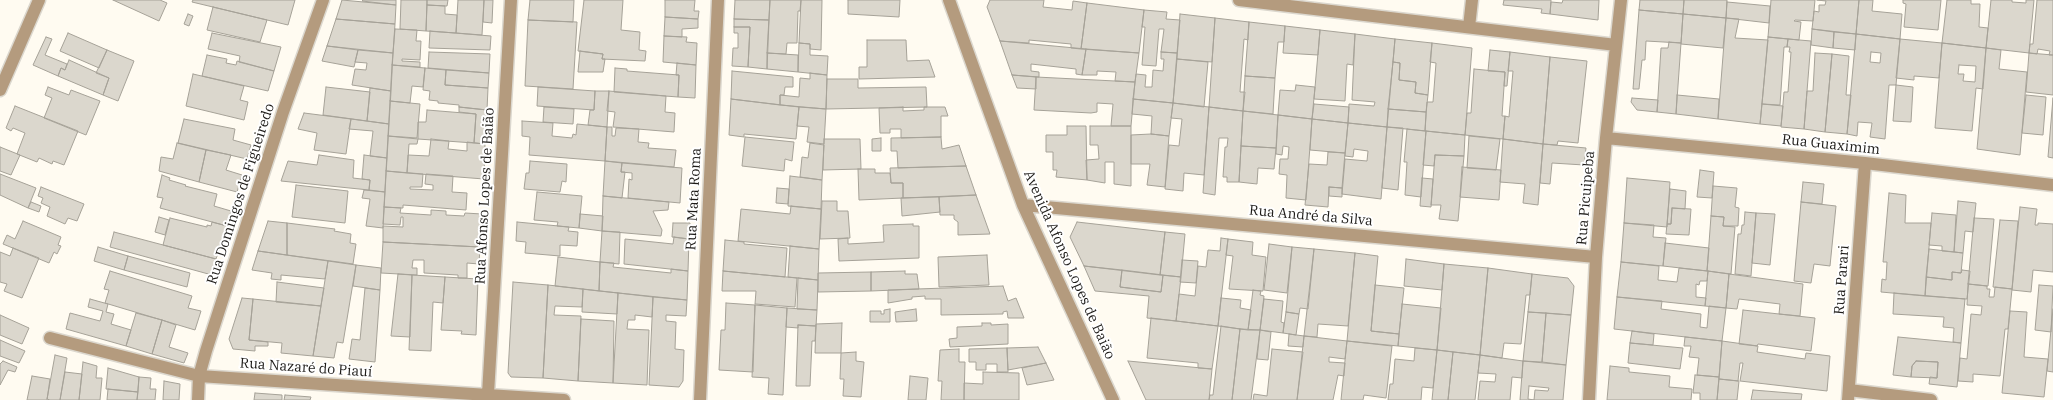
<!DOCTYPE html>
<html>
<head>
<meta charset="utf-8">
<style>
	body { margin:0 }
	canvas { display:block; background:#fffbf1 }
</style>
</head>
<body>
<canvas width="2053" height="400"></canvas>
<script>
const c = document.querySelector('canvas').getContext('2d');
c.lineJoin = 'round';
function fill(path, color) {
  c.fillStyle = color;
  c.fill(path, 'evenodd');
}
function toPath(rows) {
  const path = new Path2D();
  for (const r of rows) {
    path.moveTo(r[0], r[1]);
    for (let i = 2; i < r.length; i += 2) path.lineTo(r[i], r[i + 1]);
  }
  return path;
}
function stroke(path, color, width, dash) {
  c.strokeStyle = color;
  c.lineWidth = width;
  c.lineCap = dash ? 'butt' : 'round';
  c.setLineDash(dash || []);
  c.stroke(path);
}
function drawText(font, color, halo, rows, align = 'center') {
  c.font = font + ' "IBM Plex Serif",serif';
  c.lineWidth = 4;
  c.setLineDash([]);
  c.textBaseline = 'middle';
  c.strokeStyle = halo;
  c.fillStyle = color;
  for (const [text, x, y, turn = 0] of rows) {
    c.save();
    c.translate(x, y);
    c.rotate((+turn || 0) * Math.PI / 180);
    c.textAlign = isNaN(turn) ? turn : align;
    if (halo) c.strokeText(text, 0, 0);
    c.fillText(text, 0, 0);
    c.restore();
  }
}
const building = toPath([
	[113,0,160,0,167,3,159,21,113,0],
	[193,0,295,0,288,25,192,2,193,0],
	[342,0,396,5,395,24,336,19,342,0],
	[363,0,396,0,396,5,362,1,363,0],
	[401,0,427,0,426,31,400,29,401,0],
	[427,0,448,0,447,6,427,5,427,0],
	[458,0,484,0,482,35,456,33,458,0],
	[484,0,493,0,492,23,483,22,484,0],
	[530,0,574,0,573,22,528,20,530,0],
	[584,0,623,0,621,30,640,32,639,50,646,51,645,61,602,59,603,54,578,51,584,0],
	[665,0,695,0,694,11,699,11,698,19,665,17,665,0],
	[735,0,770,0,769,20,734,19,735,0],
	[770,0,801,0,800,11,798,11,797,43,787,43,786,54,767,53,770,0],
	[801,0,822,0,821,50,810,49,810,44,799,43,801,0],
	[848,0,900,0,899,17,848,14,848,0],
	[990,0,1044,0,1043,7,1072,10,1073,1,1087,3,1081,49,1071,48,1071,44,1029,40,1029,43,1000,41,987,7,990,0],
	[1504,0,1551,0,1550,14,1541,13,1542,9,1503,5,1504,0],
	[1563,0,1599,0,1598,20,1550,14,1551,2,1562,3,1563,0],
	[1640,0,1684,0,1683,14,1639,10,1640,0],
	[1684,0,1727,0,1726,18,1683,14,1684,0],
	[1771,0,1815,0,1813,21,1795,20,1794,21,1801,22,1799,40,1768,37,1771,0],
	[1817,0,1859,0,1856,34,1812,29,1814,11,1819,12,1819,5,1825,5,1826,1,1817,0],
	[1859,0,1873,0,1872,11,1902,14,1900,39,1856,34,1859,0],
	[1903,0,1941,0,1938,30,1904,27,1906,4,1903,3,1903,0],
	[1947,0,1971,0,1971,4,1980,4,1979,27,1988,28,1986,48,1942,43,1947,0],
	[1991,0,2012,0,2012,2,2026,3,2026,0,2034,0,2029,53,1986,48,1991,0],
	[2037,0,2053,0,2053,55,2049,55,2050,51,2038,49,2037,54,2029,53,2030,44,2033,44,2037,0],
	[1727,2,1770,6,1769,23,1726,18,1727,2],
	[1087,3,1144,10,1139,53,1081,49,1087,3],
	[427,5,445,6,445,14,457,15,456,33,426,31,427,5],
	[213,7,267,20,260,42,207,30,213,7],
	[1144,10,1167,12,1166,19,1180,20,1177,53,1161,52,1164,29,1159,29,1156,66,1142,65,1145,27,1142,27,1144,10],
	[1639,10,1683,14,1681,43,1646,41,1645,60,1642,60,1639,89,1633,89,1639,10],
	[188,14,193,16,189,26,184,24,188,14],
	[1180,14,1215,18,1212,62,1177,59,1180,14],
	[1683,14,1726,18,1723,48,1681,44,1683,14],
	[665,17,698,19,698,28,682,29,682,37,664,36,665,17],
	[1215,18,1249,22,1248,40,1244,39,1240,92,1245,92,1243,111,1209,107,1215,18],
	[1726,18,1739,19,1735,38,1768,40,1760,124,1718,119,1726,18],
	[336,19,395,24,393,53,327,46,336,19],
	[734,19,769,20,767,69,748,67,750,27,734,27,734,19],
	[528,20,577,22,573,89,525,86,528,20],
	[1249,22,1285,26,1284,42,1278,42,1275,78,1245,76,1249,22],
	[1285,26,1320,30,1318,55,1283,53,1285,26],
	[734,27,750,27,748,67,732,66,733,48,738,48,738,33,734,33,734,27],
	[395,29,417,30,416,41,421,41,420,60,402,59,402,61,420,62,420,67,392,65,395,29],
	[1812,29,1834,32,1833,48,1811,45,1812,29],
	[1320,30,1355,34,1353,65,1347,64,1345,101,1314,99,1320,30],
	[430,31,491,36,490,50,429,48,430,31],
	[1834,32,1856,34,1855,50,1833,48,1834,32],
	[68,33,107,50,99,68,60,51,68,33],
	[212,33,281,47,274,71,239,62,240,56,208,49,212,33],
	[1355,34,1395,39,1387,127,1348,123,1349,104,1374,106,1375,102,1352,100,1355,34],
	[1856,34,1900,39,1896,85,1889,85,1885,139,1870,137,1872,123,1858,122,1857,136,1847,134,1856,34],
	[1871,52,1881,53,1880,63,1870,62,1871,52],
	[664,36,687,37,686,42,697,43,696,65,663,62,664,36],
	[46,37,52,39,45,55,67,64,65,70,61,68,58,76,33,65,46,37],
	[1768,37,1788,39,1787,47,1784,47,1780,105,1762,104,1768,37],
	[1395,39,1432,43,1428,95,1415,93,1416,82,1399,80,1400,63,1393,62,1395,39],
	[1788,39,1811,41,1804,129,1781,127,1784,92,1788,92,1791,52,1789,52,1790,47,1787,47,1788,39],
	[1900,39,1942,43,1939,78,1914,76,1914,80,1896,78,1900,39],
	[867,40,906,40,907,61,929,60,935,77,859,79,859,67,867,67,867,40],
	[1000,41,1086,49,1082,75,1076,74,1076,69,1031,64,1031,71,1039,72,1039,77,1012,75,1000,41],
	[1669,42,1681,43,1676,114,1657,112,1661,48,1668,48,1669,42],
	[799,43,810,44,810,55,828,56,827,75,798,72,799,43],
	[1432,43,1472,48,1465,135,1425,131,1427,102,1433,102,1436,63,1430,62,1432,43],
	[1942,43,1986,48,1983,89,1976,88,1972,131,1935,128,1942,43],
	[1959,65,1976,66,1975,82,1963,81,1964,74,1958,74,1959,65],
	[327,46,358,50,354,67,322,61,327,46],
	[1986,48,2001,50,1999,69,2027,72,2020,155,1977,149,1986,48],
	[1086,49,1139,53,1135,82,1115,81,1116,72,1097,71,1097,75,1082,75,1086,49],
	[107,50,134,61,118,101,103,95,109,78,96,73,107,50],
	[358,50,393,53,391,91,352,85,355,69,366,70,367,63,355,62,358,50],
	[1490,50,1510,52,1507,86,1504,86,1505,72,1488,71,1490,50],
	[580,51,603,54,602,59,605,59,603,72,578,72,580,51],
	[429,52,490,54,489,73,428,68,429,52],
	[1161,52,1177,53,1173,103,1133,99,1136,74,1146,75,1145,87,1152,87,1153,70,1163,71,1164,59,1161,59,1161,52],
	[1510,52,1550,57,1543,144,1503,139,1505,116,1509,117,1513,71,1508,71,1510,52],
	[767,53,798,55,798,72,767,69,767,53],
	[1815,53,1832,54,1825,132,1804,129,1807,91,1813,91,1815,53],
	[2029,53,2053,55,2053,95,2026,92,2029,53],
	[1832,54,1849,56,1846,95,1851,95,1847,134,1825,132,1832,54],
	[207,55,227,59,226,63,236,65,237,61,274,71,268,91,202,76,207,55],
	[1550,57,1587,61,1578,143,1558,141,1557,145,1543,144,1550,57],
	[1177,59,1208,62,1204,107,1173,103,1177,59],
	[69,60,109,78,103,95,58,76,61,68,65,70,69,60],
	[1393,62,1400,63,1399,80,1416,82,1415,93,1428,95,1426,112,1388,109,1393,62],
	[677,63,696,65,695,98,678,97,679,75,676,75,677,63],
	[392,65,425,68,423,87,412,86,410,103,390,101,392,65],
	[425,68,446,70,445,85,488,88,487,110,459,107,459,105,438,103,438,101,429,100,430,91,423,90,425,68],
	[615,68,627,69,627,71,679,75,678,97,614,92,615,68],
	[1474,69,1505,72,1502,116,1505,116,1503,139,1465,135,1467,113,1471,113,1474,69],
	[446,70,489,73,488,88,445,85,446,70],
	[732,71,793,77,793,87,785,87,784,95,780,95,780,105,731,99,732,71],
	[810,73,827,75,826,109,780,105,780,95,799,97,800,78,810,79,810,73],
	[193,74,244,86,240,100,248,102,244,120,186,106,193,74],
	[1012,75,1036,77,1036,89,1017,88,1012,75],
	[1245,76,1275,78,1273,114,1243,111,1245,76],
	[1036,77,1135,82,1131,126,1111,126,1113,104,1097,103,1097,112,1091,113,1034,110,1036,77],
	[827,79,858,79,858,88,926,87,927,107,826,109,827,79],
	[1296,85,1315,87,1312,119,1278,115,1280,90,1295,91,1296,85],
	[1896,85,1913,87,1911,122,1893,121,1896,85],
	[48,87,69,95,71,90,100,101,86,135,44,118,52,98,45,95,48,87],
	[326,87,370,92,367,121,323,115,326,87],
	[538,87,595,91,594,110,537,106,538,87],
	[370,88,391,91,389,124,367,121,370,88],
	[595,91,609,91,607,127,588,125,590,110,594,110,595,91],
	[609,91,666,96,665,112,675,113,674,132,613,127,615,112,607,111,609,91],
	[1677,95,1719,99,1718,119,1676,114,1677,95],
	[2026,95,2046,97,2043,135,2022,133,2026,95],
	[1632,98,1658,100,1657,112,1637,110,1631,102,1632,98],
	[2053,98,2053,158,2048,157,2053,98],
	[731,99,799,107,796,139,744,134,744,137,729,135,731,99],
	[1133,99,1173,103,1169,136,1151,134,1152,116,1132,114,1133,99],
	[390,101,420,104,417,138,388,136,390,101],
	[1173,103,1209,107,1204,175,1184,173,1183,191,1165,189,1169,145,1179,146,1182,119,1171,118,1173,103],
	[1314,104,1349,107,1348,123,1312,119,1314,104],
	[1762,104,1783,106,1781,126,1760,124,1762,104],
	[15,106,78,131,64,165,53,161,52,164,39,158,37,162,17,154,25,133,13,128,11,131,6,128,15,106],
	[459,107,487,110,485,144,474,143,476,114,459,112,459,107],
	[544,107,574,109,573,124,543,122,544,107],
	[799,107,826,109,824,144,807,142,809,127,797,126,799,107],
	[903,107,903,111,924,110,924,107,945,107,948,116,941,116,941,137,901,138,901,129,890,129,890,133,880,133,879,108,903,107],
	[1209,107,1243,111,1239,182,1227,182,1227,177,1223,177,1225,147,1227,147,1228,138,1219,138,1215,195,1203,193,1209,107],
	[1388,109,1426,112,1425,131,1387,127,1388,109],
	[427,110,476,114,474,143,418,139,418,122,426,122,427,110],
	[1243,111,1278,115,1276,148,1241,146,1243,111],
	[304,113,351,119,346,154,314,150,317,133,298,129,304,113],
	[1278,115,1312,119,1306,200,1286,198,1287,175,1279,174,1280,159,1288,159,1289,147,1283,146,1282,155,1276,154,1278,115],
	[184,119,235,129,233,140,251,145,247,159,178,143,184,119],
	[351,119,389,124,387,158,370,156,373,131,349,129,351,119],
	[1312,119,1348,123,1345,153,1310,150,1312,119],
	[522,121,553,123,552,136,572,138,573,134,576,135,577,124,607,127,605,161,529,155,530,137,522,136,522,121],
	[1348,123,1387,127,1381,199,1342,194,1345,159,1367,161,1368,151,1354,149,1353,157,1345,156,1348,123],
	[1067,126,1086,126,1087,180,1056,177,1057,170,1053,170,1053,152,1046,152,1046,135,1067,135,1067,126],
	[1090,126,1131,126,1131,186,1114,184,1114,162,1105,162,1105,183,1087,180,1086,160,1099,159,1098,145,1090,145,1090,126],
	[607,127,612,127,612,136,615,136,616,128,639,129,638,142,649,143,648,148,676,150,674,167,605,161,607,127],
	[1387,127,1403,128,1398,190,1382,188,1387,127],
	[1407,129,1426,131,1421,197,1405,195,1407,162,1404,162,1407,129],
	[1426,131,1465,135,1464,156,1435,155,1434,166,1423,165,1426,131],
	[1151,134,1169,136,1165,187,1147,185,1150,164,1131,164,1131,135,1151,134],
	[388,136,418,139,417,144,409,144,407,173,386,171,388,136],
	[1469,136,1500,139,1496,170,1467,168,1469,136],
	[745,137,794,142,792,161,785,159,784,171,742,166,745,137],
	[941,137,942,149,959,145,966,166,898,168,897,151,891,151,891,138,941,137],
	[881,138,881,151,872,151,872,139,881,138],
	[431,139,449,141,448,149,467,151,467,142,485,144,484,179,407,173,408,155,429,156,431,139],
	[824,139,860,139,861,169,823,170,824,139],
	[1503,139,1543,144,1538,205,1523,203,1525,184,1500,182,1503,139],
	[177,143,206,150,199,182,159,171,161,157,173,159,177,143],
	[810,143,824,145,822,180,800,177,802,157,808,158,810,143],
	[1543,144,1586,148,1584,165,1552,163,1550,184,1540,183,1543,144],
	[1241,146,1276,148,1274,169,1258,168,1257,184,1239,182,1241,146],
	[0,147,20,155,11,175,0,171,0,147],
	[206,150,231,155,226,170,242,175,237,192,199,182,206,150],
	[1328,152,1345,153,1342,188,1329,187,1328,207,1305,205,1309,164,1327,165,1328,152],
	[319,155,354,160,353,178,370,180,369,190,281,181,288,161,317,165,319,155],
	[364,155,387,158,385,192,369,190,370,180,362,179,364,155],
	[1435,155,1464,156,1458,221,1439,219,1441,205,1431,205,1435,155],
	[530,161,567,164,566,182,562,181,560,192,524,189,526,173,529,173,530,161],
	[605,161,622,163,621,172,625,172,622,198,603,196,605,161],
	[622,163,682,168,680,203,628,198,629,179,632,180,632,173,621,172,622,163],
	[966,166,976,195,903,198,903,183,891,183,890,168,966,166],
	[1462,167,1501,170,1499,200,1460,197,1462,167],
	[858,169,875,169,875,173,890,173,891,183,903,183,903,198,859,200,858,169],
	[1700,170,1714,172,1712,198,1697,197,1700,170],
	[386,171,423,174,422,187,410,187,410,189,433,190,433,185,425,184,426,174,453,176,452,192,467,193,466,210,403,205,403,208,384,207,386,171],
	[0,174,36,188,28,208,0,195,0,174],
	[162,175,170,178,169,180,186,185,185,186,217,194,214,206,231,211,227,226,160,208,163,198,157,197,162,175],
	[790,176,822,180,821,209,788,206,790,176],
	[1422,178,1433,179,1431,207,1420,206,1422,178],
	[1627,178,1670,182,1667,227,1624,223,1627,178],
	[1803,182,1824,184,1822,204,1801,202,1803,182],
	[296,185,348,191,345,223,292,217,296,185],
	[1713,186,1737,188,1735,207,1739,208,1738,226,1723,226,1724,217,1711,216,1713,186],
	[41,187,84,204,77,221,68,218,65,224,47,216,50,207,41,203,43,198,38,196,41,187],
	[1329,187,1342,188,1342,197,1329,196,1329,187],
	[777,188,789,189,788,204,776,203,777,188],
	[1670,189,1686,191,1685,209,1672,208,1671,224,1667,224,1670,189],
	[364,190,385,192,383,228,366,226,370,199,362,198,364,190],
	[537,192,582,196,579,228,557,226,558,222,534,220,537,192],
	[1889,193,1906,195,1905,223,1931,223,1925,296,1881,292,1882,279,1886,280,1887,262,1883,262,1889,193],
	[976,195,990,234,958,235,958,222,954,219,954,215,940,215,939,197,976,195],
	[603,196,669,202,668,210,653,211,662,230,661,236,602,231,603,196],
	[939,197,940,212,902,216,901,198,939,197],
	[822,201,837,201,837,211,848,211,850,238,820,239,822,201],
	[1958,201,1976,203,1973,232,1965,231,1963,253,1954,252,1958,201],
	[31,202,41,206,39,212,28,208,31,202],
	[1801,202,1836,206,1830,266,1814,264,1811,283,1794,281,1801,202],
	[791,206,821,209,819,249,738,241,741,209,790,214,791,206],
	[384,207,401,208,400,213,431,215,431,210,446,211,446,215,464,216,465,213,482,214,480,247,383,242,383,226,403,227,403,217,401,217,400,225,383,224,384,207],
	[2020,207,2037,209,2035,225,2038,225,2038,223,2053,224,2053,272,2033,270,2031,292,2012,290,2020,207],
	[1672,208,1691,209,1689,235,1666,234,1667,224,1671,224,1672,208],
	[1745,212,1756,213,1751,276,1735,274,1738,234,1741,234,1742,225,1744,225,1745,212],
	[1756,213,1775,214,1770,265,1752,263,1756,213],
	[1932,213,1956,215,1954,252,1942,251,1942,246,1929,245,1932,213],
	[580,214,603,216,602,231,579,228,580,214],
	[1711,216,1724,217,1723,226,1735,227,1731,274,1707,271,1711,216],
	[159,217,169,220,165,235,155,232,159,217],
	[170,218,207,227,207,225,211,226,212,222,227,226,216,259,163,245,170,218],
	[1974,218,1994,219,1988,286,1968,284,1974,218],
	[2000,220,2018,221,2012,289,1993,287,2000,220],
	[23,221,61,237,58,245,61,246,57,254,54,252,49,263,3,244,7,235,15,239,23,221],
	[268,221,287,223,287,255,258,251,268,221],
	[517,222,569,227,568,231,578,232,577,246,560,245,560,256,525,253,526,242,516,241,517,222],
	[1077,222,1165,232,1160,275,1084,266,1070,237,1077,222],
	[287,223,335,229,334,231,351,234,350,243,356,244,353,264,287,255,287,223],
	[673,223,690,223,689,239,672,237,673,223],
	[1624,223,1654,225,1653,237,1666,238,1663,266,1621,262,1624,223],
	[913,224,913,226,919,226,919,258,839,261,838,239,848,238,848,244,884,242,883,225,913,224],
	[602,231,620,232,619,264,600,262,602,231],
	[114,232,216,259,212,275,110,247,114,232],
	[1165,232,1185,234,1181,277,1160,275,1165,232],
	[674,237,689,239,688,271,624,264,625,239,673,244,674,237],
	[1221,238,1228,239,1218,326,1176,321,1179,294,1195,296,1198,266,1206,267,1208,250,1220,251,1221,238],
	[1228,239,1253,242,1252,255,1266,257,1263,291,1229,289,1233,256,1226,255,1228,239],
	[725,240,744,242,744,244,787,248,785,277,723,271,725,240],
	[383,242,480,247,479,264,467,263,467,278,458,278,458,275,424,273,424,260,413,260,412,268,417,268,417,275,381,273,383,242],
	[1665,243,1709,248,1707,271,1663,266,1665,243],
	[1269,244,1292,247,1287,293,1264,290,1269,244],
	[790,246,819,249,818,280,788,277,790,246],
	[98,247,128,256,124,270,94,261,98,247],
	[1292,247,1314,249,1308,309,1300,308,1299,314,1286,312,1292,247],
	[13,248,39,258,22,298,4,291,7,284,0,282,0,252,10,256,13,248],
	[1314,249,1355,253,1348,326,1318,324,1317,337,1304,336,1314,249],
	[1929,249,1963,253,1961,273,1952,272,1952,280,1926,277,1929,249],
	[258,251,328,261,325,279,281,275,281,280,271,279,272,273,252,270,258,251],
	[1355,253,1378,256,1371,331,1399,334,1398,346,1347,341,1355,253],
	[987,255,989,285,939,287,938,257,987,255],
	[128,256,190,273,187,287,124,270,128,256],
	[558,257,600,262,599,291,555,286,558,257],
	[1406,259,1444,264,1442,290,1404,286,1406,259],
	[1182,260,1198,261,1196,283,1180,282,1182,260],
	[328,261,356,265,343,343,337,342,334,358,313,356,328,261],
	[600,262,614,263,613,267,671,273,671,269,688,271,687,300,599,291,600,262],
	[1621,262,1659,266,1658,280,1677,282,1679,268,1708,271,1707,281,1700,281,1699,285,1696,284,1696,297,1706,298,1705,306,1617,297,1621,262],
	[1444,264,1488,268,1480,355,1437,350,1444,264],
	[356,265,381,268,380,290,353,286,356,265],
	[1084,266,1122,270,1120,287,1161,292,1163,275,1181,277,1176,321,1147,318,1149,296,1095,291,1084,266],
	[1488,268,1532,274,1530,295,1526,295,1521,344,1504,343,1502,358,1480,355,1488,268],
	[1122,270,1163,275,1161,292,1120,287,1122,270],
	[1962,270,1970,271,1967,299,1925,296,1926,277,1952,280,1952,272,1961,273,1962,270],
	[110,271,192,296,188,308,201,311,195,330,105,303,109,290,104,289,110,271],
	[723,271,797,278,795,307,755,304,756,291,722,291,723,271],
	[905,271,905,274,917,274,919,289,871,291,871,272,905,271],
	[1708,271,1729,274,1726,308,1705,306,1708,271],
	[871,272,871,291,818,292,818,273,871,272],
	[398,274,412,275,410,337,391,336,398,274],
	[1532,274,1568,278,1574,286,1571,315,1528,312,1532,274],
	[1729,274,1803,284,1800,316,1779,314,1780,304,1739,299,1737,309,1726,308,1729,274],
	[412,275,445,277,443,303,433,302,431,351,409,350,412,275],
	[445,277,478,279,476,335,461,334,462,331,441,330,445,277],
	[798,278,818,280,817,310,797,309,798,278],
	[277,282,324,288,321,306,276,302,277,282],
	[513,282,548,285,543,378,511,377,508,373,513,282],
	[1968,284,1987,286,1987,289,1990,289,1989,297,1994,297,1995,287,2012,289,2008,329,2005,329,2000,376,1973,374,1973,382,1958,381,1960,358,1967,359,1971,314,1981,315,1982,306,1967,305,1968,284],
	[548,285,583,289,582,307,555,306,554,315,581,316,578,381,543,378,548,285],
	[1375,285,1404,288,1399,334,1371,331,1375,285],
	[2039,285,2053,286,2051,332,2035,330,2039,285],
	[1003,286,1008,301,1016,298,1024,318,1008,318,1007,311,1003,312,1003,314,941,315,941,299,925,299,925,296,912,297,912,299,888,303,888,290,1003,286],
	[365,288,380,290,375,362,349,359,352,339,360,340,365,288],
	[583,289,618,293,617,314,582,312,583,289],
	[1253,290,1261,291,1260,295,1264,296,1260,330,1248,330,1253,290],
	[618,293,653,297,652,317,635,315,635,320,628,320,627,329,649,330,647,385,613,383,618,293],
	[1894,293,1965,299,1961,343,1953,342,1954,328,1943,327,1944,317,1893,314,1894,293],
	[653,297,687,300,686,316,666,315,666,321,676,322,675,349,684,350,683,381,679,387,649,385,653,297],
	[1617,297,1662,301,1661,309,1701,314,1700,327,1707,328,1709,306,1726,308,1722,341,1614,329,1617,297],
	[242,298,253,299,249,340,268,342,268,346,255,346,255,351,233,349,229,339,242,298],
	[1221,298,1241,300,1240,308,1251,310,1248,330,1218,326,1221,298],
	[90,299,108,304,106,312,114,314,111,324,131,330,126,346,66,329,70,313,100,321,103,311,88,307,90,299],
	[253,299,321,306,313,356,281,353,282,343,249,340,253,299],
	[1264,299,1283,301,1281,322,1284,323,1283,333,1260,330,1264,299],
	[726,303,755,305,753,372,719,370,721,330,725,330,726,303],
	[1402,304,1441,308,1437,350,1398,346,1402,304],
	[755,305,787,308,783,395,768,394,769,378,752,377,755,305],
	[787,308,817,310,816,326,798,325,798,328,786,327,787,308],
	[890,309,890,322,870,322,870,311,881,311,881,314,884,314,884,310,890,309],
	[916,309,917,321,896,322,895,312,916,309],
	[2053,309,2053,372,2047,371,2053,309],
	[1743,310,1815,318,1811,351,1758,344,1757,346,1739,344,1743,310],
	[2010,311,2027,312,2024,357,2048,359,2044,397,2002,393,2010,311],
	[1286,312,1299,314,1296,335,1283,333,1286,312],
	[1528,312,1546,313,1542,362,1523,361,1528,312],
	[136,313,162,320,152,354,126,346,136,313],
	[1546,313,1571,315,1566,365,1542,362,1546,313],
	[0,315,29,328,22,344,0,335,0,315],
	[1151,318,1218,326,1212,369,1198,368,1198,363,1147,358,1151,318],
	[581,319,614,321,613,383,578,381,581,319],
	[162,320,176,325,169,347,188,353,184,363,152,354,162,320],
	[842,323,841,353,815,353,816,324,842,323],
	[982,323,991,323,991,325,1008,324,1008,344,950,347,949,339,957,338,957,327,982,326,982,323],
	[798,325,816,326,815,341,812,341,810,386,796,386,798,325],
	[1221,326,1240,329,1232,400,1209,400,1210,395,1213,395,1221,326],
	[1240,329,1260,330,1251,400,1232,400,1240,329],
	[1260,330,1271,332,1268,360,1257,359,1260,330],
	[1632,331,1654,334,1653,345,1630,343,1632,331],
	[1289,334,1304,336,1303,347,1288,346,1289,334],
	[1304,336,1347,341,1345,359,1329,357,1329,362,1345,363,1344,376,1338,375,1333,400,1297,400,1304,336],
	[1685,337,1722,341,1719,377,1697,375,1699,358,1689,357,1691,346,1684,346,1685,337],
	[1898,337,1961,343,1957,387,1929,384,1930,377,1937,378,1938,362,1916,361,1912,366,1911,377,1893,375,1898,337],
	[0,340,25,351,19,363,0,356,0,340],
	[1347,341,1392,346,1386,398,1364,395,1363,400,1341,400,1347,341],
	[1722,341,1758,346,1757,352,1805,359,1806,353,1830,356,1827,391,1740,381,1743,363,1740,363,1738,381,1719,379,1722,341],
	[1630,343,1683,348,1680,369,1628,363,1630,343],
	[1038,347,1046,363,1008,370,1007,348,1038,347],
	[1007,348,1008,372,997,372,997,364,986,364,986,370,976,370,976,362,969,362,969,349,1007,348],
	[1415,348,1437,350,1433,388,1422,387,1421,400,1388,400,1390,384,1393,384,1395,359,1414,361,1415,348],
	[959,349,959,362,965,362,964,400,941,400,942,381,938,381,940,350,959,349],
	[1272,349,1303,352,1297,400,1253,400,1254,394,1267,396,1272,349],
	[1437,350,1453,352,1448,400,1432,400,1437,350],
	[856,352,856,361,864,362,861,397,843,396,844,379,840,379,841,353,856,352],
	[1453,352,1480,355,1475,400,1448,400,1453,352],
	[55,355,67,358,60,400,50,400,47,399,55,355],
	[1480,355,1523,361,1522,378,1512,377,1510,400,1478,400,1480,381,1495,382,1496,374,1478,373,1480,355],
	[3,361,17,367,15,372,8,370,0,385,0,364,3,361],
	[1128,361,1212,369,1209,400,1146,400,1128,361],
	[1523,361,1566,365,1563,400,1520,400,1523,361],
	[1529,386,1549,388,1548,391,1535,390,1534,400,1528,399,1529,386],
	[1916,361,1938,362,1937,378,1911,377,1912,366,1916,361],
	[83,362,97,366,96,378,102,378,100,400,79,400,83,362],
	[1046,363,1054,380,1027,385,1022,368,1046,363],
	[1610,366,1629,368,1629,372,1670,376,1669,387,1692,389,1691,400,1607,400,1610,366],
	[108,368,139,377,138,392,106,389,108,368],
	[65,372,82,374,79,400,60,400,65,372],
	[983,372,1019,373,1019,400,964,400,964,383,983,384,983,372],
	[1695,375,1719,377,1717,400,1700,400,1700,393,1693,393,1695,375],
	[32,376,50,379,47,400,27,400,32,376],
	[910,376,928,378,926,400,908,400,910,376],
	[139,377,151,378,150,389,156,389,155,400,137,400,139,377],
	[1719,379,1739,381,1737,400,1717,400,1719,379],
	[164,381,180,384,179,400,163,400,164,381],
	[108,389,138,392,137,400,107,400,108,389],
	[1753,390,1802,394,1801,400,1751,400,1753,390],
	[255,393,282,395,282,400,254,400,255,393],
	[285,395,311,397,310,400,284,400,285,395]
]);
fill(building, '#dbd7cd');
stroke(building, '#a6a298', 1);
const minor = toPath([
	[949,0,1023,205,1113,400],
	[1239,0,1616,45],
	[1469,27,1472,0],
	[0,90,39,0],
	[1606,138,1865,163,2053,185],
	[1023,205,1596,257],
	[50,338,199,376,564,400],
	[1849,390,1931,400],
	[488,394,511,0],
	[198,400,199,376,206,351,283,112,323,0],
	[700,400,718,0],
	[1589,400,1596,257,1606,138,1621,0],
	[1848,400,1865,163]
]);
stroke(minor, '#dbd7ce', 15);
stroke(minor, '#b49b7e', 12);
drawText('14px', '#1d1b18', '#fff', [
	["Rua Guaximim",1831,145,6],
	["Rua Domingos de Figueiredo",241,194,-72],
	["Rua Afonso Lopes de Baião",485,196,-87],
	["Rua Picuipeba",1586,198,-85],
	["Rua Mata Roma",694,199,-87],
	["Rua André da Silva",1311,216,5],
	["Avenida Afonso Lopes de Baião",1069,265,66],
	["Rua Parari",1842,280,-86],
	["Rua Nazaré do Piauí",306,368,4]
]);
</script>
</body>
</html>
